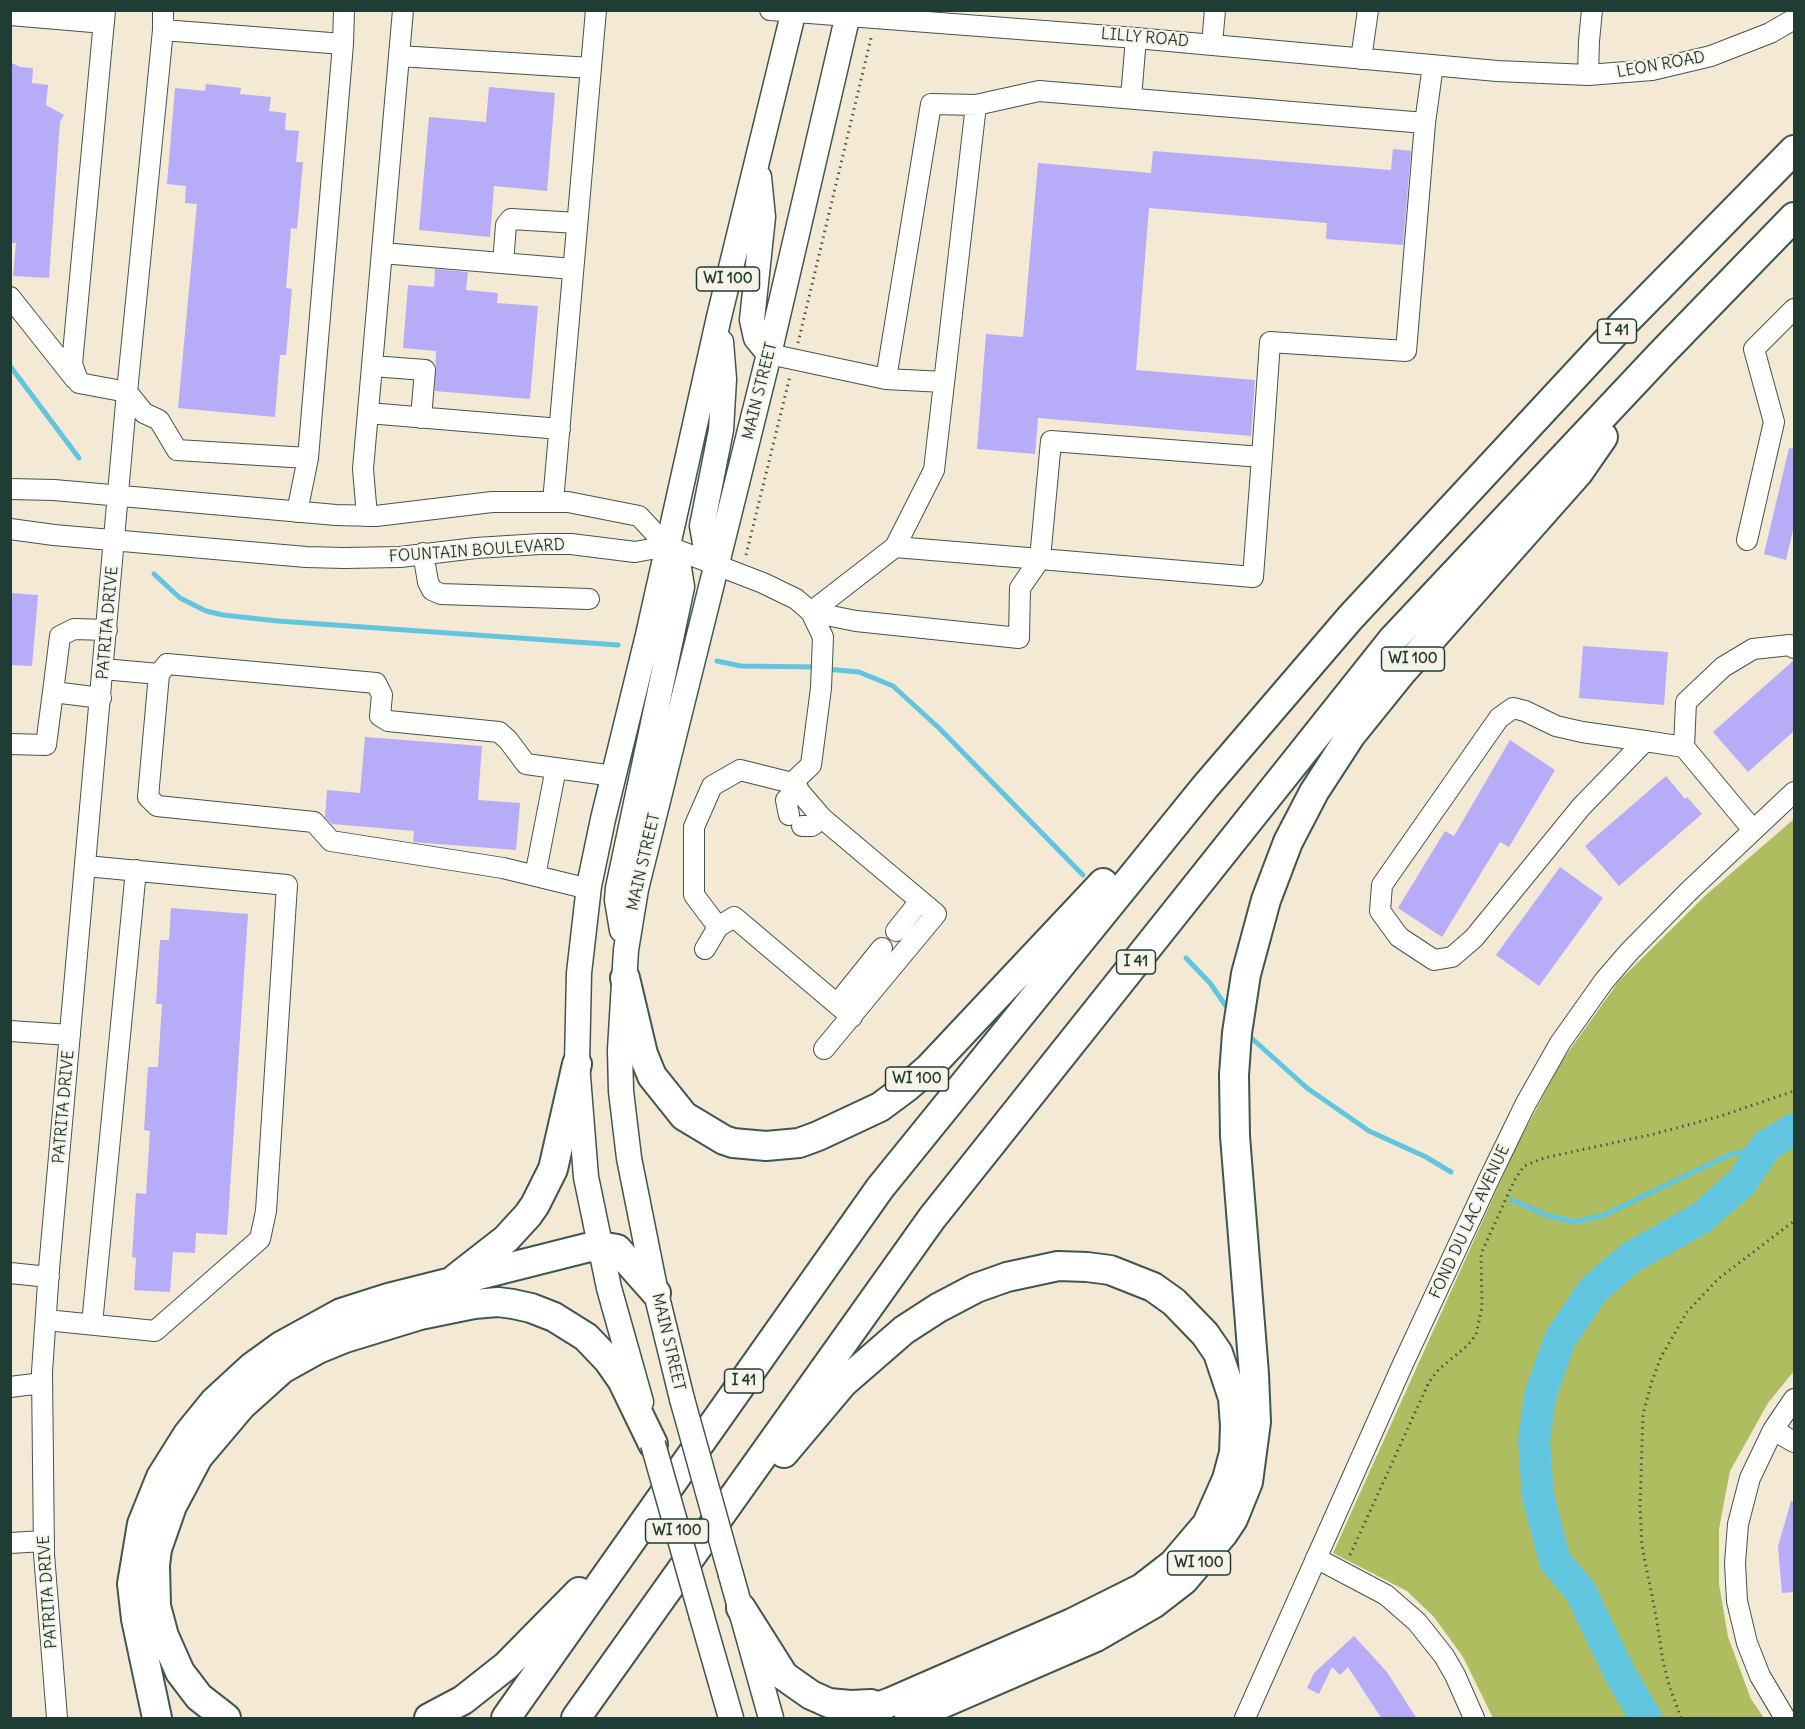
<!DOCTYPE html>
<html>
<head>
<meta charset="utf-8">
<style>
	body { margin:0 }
	#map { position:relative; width:1805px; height:1729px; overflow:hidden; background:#f4e9d4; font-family:Delius,sans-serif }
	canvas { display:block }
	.frame { position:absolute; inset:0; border:12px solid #1f3d34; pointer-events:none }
</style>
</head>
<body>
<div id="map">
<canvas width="1805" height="1729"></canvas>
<div class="frame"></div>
</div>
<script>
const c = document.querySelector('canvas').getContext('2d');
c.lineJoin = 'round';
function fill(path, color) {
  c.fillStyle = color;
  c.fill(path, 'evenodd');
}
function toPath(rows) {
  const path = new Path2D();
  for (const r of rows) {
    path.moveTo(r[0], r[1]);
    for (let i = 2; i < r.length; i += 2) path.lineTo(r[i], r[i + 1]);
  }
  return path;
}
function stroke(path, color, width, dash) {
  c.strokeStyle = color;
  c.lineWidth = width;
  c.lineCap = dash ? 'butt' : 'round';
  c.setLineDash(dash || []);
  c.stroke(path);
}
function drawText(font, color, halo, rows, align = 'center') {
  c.font = font + ' Delius,sans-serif';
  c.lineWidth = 4.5;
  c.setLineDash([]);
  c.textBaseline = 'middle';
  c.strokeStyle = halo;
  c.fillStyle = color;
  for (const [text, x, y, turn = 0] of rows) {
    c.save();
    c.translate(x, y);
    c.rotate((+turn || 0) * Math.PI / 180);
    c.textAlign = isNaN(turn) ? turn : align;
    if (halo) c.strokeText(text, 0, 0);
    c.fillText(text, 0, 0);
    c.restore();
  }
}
fill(toPath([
	[1794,819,1794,1371,1768,1403,1730,1471,1719,1529,1719,1584,1728,1637,1751,1699,1764,1718,1493,1718,1463,1657,1434,1617,1407,1591,1333,1553,1516,1147,1562,1061,1619,981,1706,895]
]), '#aebd5f');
stroke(toPath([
	[10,366,79,458],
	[154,574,180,598,206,611,223,615,278,621,618,645],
	[717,661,741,666,817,667],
	[826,669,859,672,893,686,939,728,1083,875],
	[1186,958,1210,983,1230,1012],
	[1247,1034,1307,1088,1369,1131,1426,1157,1451,1172],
	[1512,1200,1546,1215,1575,1222,1604,1215,1729,1155,1766,1146]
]), '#62c5e0', 5);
stroke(toPath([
	[1646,1718,1620,1674,1581,1592,1555,1561,1538,1496,1534,1441,1540,1396,1560,1339,1593,1290,1630,1258,1701,1218,1742,1182,1766,1146,1794,1129]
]), '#62c5e0', 32);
fill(toPath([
	[10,62,20,67,33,68,32,83,48,85,46,105,64,115,60,122,49,278,13,276,16,243,10,243],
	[206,84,241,88,240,94,271,97,269,111,286,113,285,130,299,131,296,162,303,162,297,229,291,228,286,288,292,289,286,355,280,355,275,417,178,408,197,204,185,203,186,186,167,184,175,88,205,91],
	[489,87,555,93,547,191,494,186,490,237,419,230,429,117,486,122],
	[1393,149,1411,151,1403,245,1326,239,1327,223,1149,208,1136,370,1255,380,1251,436,1038,418,1035,454,977,449,986,334,1023,337,1038,163,1151,173,1153,151,1391,170],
	[435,269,468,272,466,290,498,293,497,303,538,306,530,399,435,391,436,351,403,348,408,285,434,287],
	[1789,448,1794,449,1794,526,1786,560,1764,554],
	[10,593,38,595,32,666,10,665],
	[1583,646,1668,652,1664,705,1579,698],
	[1794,660,1794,731,1748,772,1713,732],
	[365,737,482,746,478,800,520,803,516,850,413,842,414,831,332,824,325,817,327,790,360,793],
	[1510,740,1555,770,1509,847,1500,842,1442,937,1398,908,1445,831,1454,836],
	[1666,776,1685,799,1687,797,1702,814,1619,886,1585,846],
	[1560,867,1603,898,1539,986,1496,955],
	[171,908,248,914,227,1235,196,1233,195,1253,173,1252,170,1292,134,1290,136,1258,132,1257,136,1193,146,1194,150,1131,144,1130,148,1067,158,1067,162,1004,156,1004,160,940,169,940],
	[1791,1501,1794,1502,1794,1592,1782,1593,1778,1546],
	[1354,1636,1387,1672,1417,1719,1382,1719,1348,1667,1340,1675,1332,1667,1319,1694,1307,1688,1314,1673]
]), '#b6acf7');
const minor = toPath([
	[105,10,72,364,79,383,127,392,144,413,159,420,177,450,308,458],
	[770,10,1136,38,1497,71,1588,75,1652,70,1711,56,1770,33,1794,19],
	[10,15,104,23],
	[163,30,343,44],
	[1212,44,1215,10],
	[399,56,591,68],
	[1361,59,1368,10],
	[1588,75,1589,41,1592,10],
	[1131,98,1136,38],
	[976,105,1039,91,1425,123,1406,351,1270,342,1262,457],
	[1425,123,1433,65],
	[382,253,573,269],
	[503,263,506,225,511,219,577,223],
	[10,297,75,379],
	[769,354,886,379,931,104,976,105,934,470,895,547],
	[372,366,425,370,421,418],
	[886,379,944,382],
	[368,413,560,429],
	[10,489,54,490,336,515,376,516,492,502,568,502,639,516,667,546,763,583,796,599,811,612,823,637,821,688,811,765,792,783],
	[553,502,596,10],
	[297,512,308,458,343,44,344,10],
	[367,516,363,469,403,10],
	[10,529,54,535,306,557,344,558,400,557,476,548,540,544,571,544,635,552,667,546],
	[1747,540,1774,422,1754,349,1794,309],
	[423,553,428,582,432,590,441,594,589,599],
	[811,612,895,547,1040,559,1253,577,1262,457,1051,441,1040,559,1020,588,1019,638,856,621,811,612],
	[103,669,159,674],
	[101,698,53,692,60,636,74,629,107,630],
	[1645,741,1581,807,1474,938,1452,957,1434,960,1399,937,1380,911,1382,885,1499,718,1513,708,1525,711,1556,726,1582,732,1645,741,1684,747,1753,830],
	[10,744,46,745,53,692],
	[1684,747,1686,702,1723,667,1753,649,1790,645,1794,648],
	[789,815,786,800,798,788],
	[802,826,812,826,822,818],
	[535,876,556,768],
	[589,889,503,868,331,841,314,822,157,806,148,797,159,674,167,664,376,683,382,695,380,716,388,721,499,732,508,740,526,764,614,776],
	[718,927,734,917,852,1017],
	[896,931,920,901],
	[705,949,718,927,694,895,694,827,712,786,740,770,792,783,822,818,936,914,824,1049],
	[837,1004,882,948],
	[10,1031,70,1035],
	[10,1273,49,1277],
	[46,1320,155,1331,260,1239,266,1211,287,885,86,866],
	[92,1324,136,870],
	[10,1387,42,1383],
	[1773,1430,1794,1442],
	[10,1543,44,1541],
	[1316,1558,1386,1595,1417,1622,1444,1656,1455,1675,1474,1718],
	[57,1718,44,1554,42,1372,49,1269,127,392,163,30,163,10],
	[1245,1718,1402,1366,1490,1177,1525,1105,1560,1043,1604,981,1629,952,1689,891,1794,792],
	[1785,1718,1760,1676,1747,1643,1737,1601,1735,1563,1738,1524,1750,1478,1773,1430,1794,1399]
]);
const major = toPath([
	[759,177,763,217,752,320,756,338,769,354],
	[716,566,706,549,702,526,721,430,724,379,721,342],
	[622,930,617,900,618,888,682,587,678,562,667,546],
	[682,1399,656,1293,629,1158,621,1091,620,1050,626,950,636,889,769,354,849,10],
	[641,1402,609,1288,586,1177,577,1064,579,973,589,886,603,819,648,635,719,317,794,10],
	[731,1575,771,1718],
	[702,1617,731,1718]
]);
const highway = toPath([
	[625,978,643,1054,652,1076,684,1116,724,1140,733,1143,766,1146,799,1143,818,1136,880,1107,907,1087,929,1068,1103,883],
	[456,1278,506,1239,528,1215,535,1205,553,1169,577,1064],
	[784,1453,843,1383,904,1330,938,1308,976,1288,1007,1277,1058,1266,1087,1267,1110,1270,1153,1287,1174,1302,1205,1334,1218,1353,1233,1398,1235,1426,1234,1453,1227,1479,1207,1524,1173,1564,1142,1588,1072,1623,891,1702,847,1718],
	[741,1608,784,1676,811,1695,829,1703,851,1705,871,1704],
	[157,1718,136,1619,132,1584,142,1524,161,1477,188,1434,214,1402,252,1367,281,1346,341,1313,388,1298,586,1248,600,1246,617,1249,656,1293],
	[226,1718,199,1697,180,1672,164,1636,156,1606,155,1565,157,1549,172,1506,198,1457,242,1405,282,1369,318,1349,345,1338,420,1315,474,1304,498,1302,513,1304,531,1308,554,1317,586,1337,608,1360,622,1380,653,1444],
	[429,1718,463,1700,506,1666,579,1592],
	[506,1718,880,1188,1205,787,1350,618,1623,324,1794,150],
	[576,1718,932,1218,1393,639,1661,354,1794,217],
	[909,1718,1096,1637,1153,1604,1184,1580,1223,1534,1233,1519,1248,1482,1256,1422,1254,1374,1235,1136,1234,1075,1237,1033,1246,974,1266,900,1288,842,1314,792,1351,735,1401,673,1578,473,1603,437]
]);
stroke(minor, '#3f574c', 22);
stroke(major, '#3f574c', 27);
stroke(highway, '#3f574c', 32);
stroke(toPath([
	[798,343,872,34],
	[746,555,790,376],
	[1350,1555,1429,1382,1439,1369,1467,1346,1476,1335,1482,1307,1481,1254,1514,1181,1524,1166,1544,1158,1654,1134,1721,1116,1794,1091],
	[1681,1718,1669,1685,1663,1661,1656,1616,1642,1546,1640,1507,1643,1414,1652,1381,1661,1357,1687,1312,1718,1279,1794,1221]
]), '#3f574c', 3, [1.5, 4.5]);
stroke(minor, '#fff', 20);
stroke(major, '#fff', 24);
stroke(highway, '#fff', 28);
const majorBridge = toPath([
	[682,1399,731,1575],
	[653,1444,702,1617]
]);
stroke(majorBridge, '#3f574c', 27, []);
stroke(majorBridge, '#fff', 24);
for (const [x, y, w] of [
	[728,279,63],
	[1617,331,39],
	[1413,659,63],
	[1136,962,39],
	[917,1079,63],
	[744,1381,39],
	[677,1531,63],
	[1199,1563,63]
]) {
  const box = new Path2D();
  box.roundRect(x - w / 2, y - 12, w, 24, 4.5);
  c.fillStyle = '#f7f3e8';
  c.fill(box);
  stroke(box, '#1f3d34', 1.5);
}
drawText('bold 15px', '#1f3d34', null, [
	["WI 100",728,279],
	["I 41",1617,331],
	["WI 100",1413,659],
	["I 41",1136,962],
	["WI 100",917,1079],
	["I 41",744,1381],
	["WI 100",677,1531],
	["WI 100",1199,1563]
]);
drawText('16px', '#1f3d34', '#f7f3e8', [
	["LILLY ROAD",1145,38,5],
	["LEON ROAD",1661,65,-10],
	["MAIN STREET",760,391,-76],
	["FOUNTAIN BOULEVARD",477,551,-4],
	["PATRITA DRIVE",108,623,-85],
	["MAIN STREET",644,862,-77],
	["PATRITA DRIVE",64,1107,-85],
	["FOND DU LAC AVENUE",1470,1222,-65],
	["MAIN STREET",668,1342,77],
	["PATRITA DRIVE",48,1592,-94]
]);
</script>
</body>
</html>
